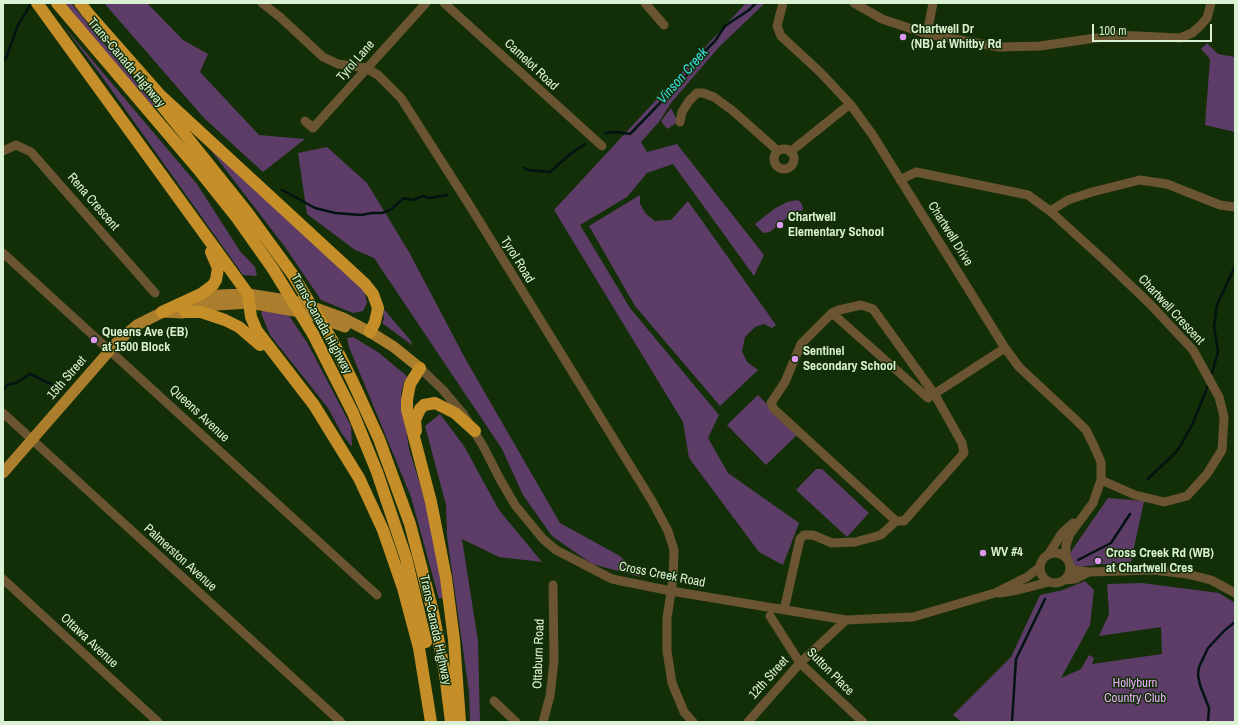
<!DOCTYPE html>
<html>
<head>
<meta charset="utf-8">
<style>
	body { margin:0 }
	#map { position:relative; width:1238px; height:725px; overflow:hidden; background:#122f07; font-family:"Archivo Narrow",sans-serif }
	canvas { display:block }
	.frame { position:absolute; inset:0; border:4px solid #daf1d3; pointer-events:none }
	.scale { position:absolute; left:1092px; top:24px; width:120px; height:18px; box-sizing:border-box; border:2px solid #daf1d3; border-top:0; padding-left:5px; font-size:12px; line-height:14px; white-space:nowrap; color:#daf1d3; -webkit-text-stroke:3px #122f07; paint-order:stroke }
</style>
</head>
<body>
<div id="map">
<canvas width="1238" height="725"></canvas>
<div class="frame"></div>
<div class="scale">100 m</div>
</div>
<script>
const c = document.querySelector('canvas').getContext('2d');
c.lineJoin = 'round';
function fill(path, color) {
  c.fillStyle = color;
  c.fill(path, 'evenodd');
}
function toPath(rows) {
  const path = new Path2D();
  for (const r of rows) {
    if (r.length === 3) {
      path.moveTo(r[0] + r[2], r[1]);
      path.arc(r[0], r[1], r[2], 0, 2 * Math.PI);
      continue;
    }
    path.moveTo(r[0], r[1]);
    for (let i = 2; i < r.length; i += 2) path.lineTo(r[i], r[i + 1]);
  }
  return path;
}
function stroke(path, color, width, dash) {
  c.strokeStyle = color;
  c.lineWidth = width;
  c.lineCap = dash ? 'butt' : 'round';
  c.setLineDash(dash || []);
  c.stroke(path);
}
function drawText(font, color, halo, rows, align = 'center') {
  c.font = font + ' "Archivo Narrow",sans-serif';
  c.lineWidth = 3;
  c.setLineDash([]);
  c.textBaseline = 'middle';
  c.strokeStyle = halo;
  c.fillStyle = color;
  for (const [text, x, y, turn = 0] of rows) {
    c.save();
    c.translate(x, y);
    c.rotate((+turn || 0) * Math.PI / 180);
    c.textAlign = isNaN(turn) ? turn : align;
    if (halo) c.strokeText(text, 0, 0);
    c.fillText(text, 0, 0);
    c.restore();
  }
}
fill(toPath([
	[63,3,71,3,154,104,153,107],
	[104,3,147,3,183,40,208,54,200,72,259,135,305,139,263,172,204,118],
	[746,3,765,3,719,47,671,103,659,122,641,142,647,152,677,144,764,255,754,276,673,164,647,173,627,197,580,225,630,308,719,415,708,438,728,473,799,523,783,565,759,552,689,458,683,422,554,210],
	[61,23,197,184,240,251,255,267,257,276,243,275,100,74],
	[1207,43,1218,54,1235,57,1235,132,1205,125,1210,59,1201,49],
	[671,108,678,122,667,129,661,121],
	[206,144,364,290,367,303,363,311,353,313,321,300,285,247],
	[327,147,367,183,409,252,466,360,560,523,620,556,641,577,592,564,552,536,523,495,502,449,374,258,355,250,307,214,298,153],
	[640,195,640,204,646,214,655,221,671,220,688,201,776,325,772,328,764,324,755,327,745,337,742,351,747,362,758,370,720,406,635,306,589,226],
	[798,200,802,204,803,210,791,214,770,232,763,233,755,224,774,209,787,202],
	[382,307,411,341,412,345,382,323,384,319],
	[263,310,288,314,308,344,351,426,352,447,342,434,328,408,270,335,261,313],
	[353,337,378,352,408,377,404,381,401,395,404,414,409,449,428,510,445,596,439,599,411,497,349,347,347,338],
	[758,395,797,435,766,465,727,425],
	[440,414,464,446,499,510,542,562,499,557,462,539,478,641,480,722,470,722,469,692,447,536,446,505,425,426],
	[816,469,822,469,869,513,847,537,796,490],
	[1108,498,1144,501,1131,562,1075,567,1069,559,1070,553],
	[1085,581,1094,590,1090,625,1061,678,1081,669,1089,655,1094,658,1092,664,1162,654,1161,627,1099,636,1109,614,1107,584,1142,583,1219,593,1235,603,1235,722,962,722,953,715,1011,657,1040,595,1063,590]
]), '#5d3c67');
stroke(toPath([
	[3,61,6,58,18,25,31,4],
	[605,133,617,132,630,134,633,131,689,73,699,57,715,41,725,26,749,10,756,3],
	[524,168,528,170,550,172,569,155,585,144],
	[282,190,315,208,335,213,361,215,372,213,382,213,390,210,404,198,413,200,423,196,429,198,447,195],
	[1212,373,1218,352,1214,326,1217,305,1235,266],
	[3,391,7,385,16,383,30,374,53,385],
	[1148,479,1176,452,1181,445,1193,423,1209,383],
	[1078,560,1111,543,1130,514],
	[1012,722,1016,659,1045,599],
	[1208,722,1209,708,1200,685,1198,675,1199,667,1208,648,1225,630,1235,622]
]), '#021313', 2.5);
stroke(toPath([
	[262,3,280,17,323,57,338,64,366,68,378,75,401,98,470,206,652,501,668,531,674,550,673,579,667,618,667,651,672,683,684,712,693,722],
	[444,3,602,146],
	[645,3,664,25],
	[783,3,777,26,781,36,820,72,850,104,872,134,1005,348,1019,367,1077,421,1086,430,1093,444,1101,462,1101,480,1093,503,1070,534,1066,545,1066,558],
	[854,3,882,19,927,34,999,47,1040,46,1117,35,1180,38,1192,33,1200,26,1207,18,1211,3],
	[927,34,933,3],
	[305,121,313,128,426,3],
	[680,122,682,112,689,101,697,93,703,93,714,97,733,111,778,151],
	[784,159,10],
	[3,151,16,145,31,152,155,293],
	[790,152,850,104],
	[900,180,916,172,1028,195,1050,211,1104,260,1150,304,1193,350,1219,397,1224,417,1222,450,1207,474,1187,496,1164,502,1135,495,1101,480],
	[1050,211,1068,200,1092,192,1140,180,1167,184,1220,205,1235,207],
	[3,253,377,595],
	[861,305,873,309,935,395,962,443,964,453,904,521,896,521,774,409,771,403,785,382,801,344,832,313,839,310,861,305],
	[832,313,928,398,1005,348],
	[420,368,443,390,464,415,483,446,501,481,515,505,543,539,556,550,612,579,671,591,846,620,913,617,995,593,1027,577,1040,567],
	[3,413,341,722],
	[1055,568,15],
	[1048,555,1062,533,1073,523],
	[1070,567,1074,570,1089,572,1153,570,1187,574,1211,580,1235,593],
	[3,579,158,722],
	[1064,580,1075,579,1089,572],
	[1000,593,1018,590,1049,582],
	[784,610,800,539,804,535,813,535,832,543,855,542,881,535,896,521],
	[770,616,800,663,863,722],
	[494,701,516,722],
	[543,722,550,696,554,661,553,585],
	[748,722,800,663,846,620]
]), '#6a5431', 9);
stroke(toPath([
	[192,301,219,295,248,294,299,302,343,318,370,332,394,347,420,368],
	[162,312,183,313,217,305,249,303,306,313,345,327],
	[3,473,118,341,137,325,171,308]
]), '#ab7e2e', 11);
stroke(toPath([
	[37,3,248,294,251,317,257,331,314,405,359,478,383,530,403,588,419,648,431,722],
	[57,3,198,169,237,218,273,269],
	[80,3,92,18],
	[86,11,160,95,365,284,373,294,378,308,375,322,370,332],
	[159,102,247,212,293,275],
	[162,312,201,294,213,285,216,280,218,268,211,252],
	[185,312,201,312,225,320,239,327,260,345],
	[313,334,353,413,377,472,406,558,426,642],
	[332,340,352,380,379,439,410,524,433,612,445,674,451,722],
	[420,368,410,384,407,400,407,410,431,502,446,578,454,640,460,722],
	[416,431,415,420,420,409,424,405,435,403,455,413,475,431]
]), '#c58e28', 12);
stroke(toPath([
	[273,269,313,334],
	[293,275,332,340]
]), '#c58e28', 12);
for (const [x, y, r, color] of [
	[903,37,4,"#de98f3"],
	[780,225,4,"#de98f3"],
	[94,340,4,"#de98f3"],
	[795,359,4,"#de98f3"],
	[983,553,4,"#de98f3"],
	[1098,561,4,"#de98f3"]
]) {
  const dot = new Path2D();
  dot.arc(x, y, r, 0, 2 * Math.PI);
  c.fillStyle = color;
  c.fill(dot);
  stroke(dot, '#122f07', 1.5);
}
drawText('bold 13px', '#daf1d3', '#122f07', [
	["Chartwell Dr",911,30],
	["(NB) at Whitby Rd",911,45],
	["Chartwell",788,218],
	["Elementary School",788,233],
	["Queens Ave (EB)",102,333],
	["at 1500 Block",102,348],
	["Sentinel",803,352],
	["Secondary School",803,367],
	["WV #4",991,553],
	["Cross Creek Rd (WB)",1106,554],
	["at Chartwell Cres",1106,569]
], 'left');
drawText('13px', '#daf1d3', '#122f07', [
	["Tyrol Lane",356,61,-49],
	["Trans-Canada Highway",126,63,50],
	["Camelot Road",531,65,43],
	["Rena Crescent",93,202,49],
	["Chartwell Drive",950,234,58],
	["Tyrol Road",517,260,58],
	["Chartwell Crescent",1171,310,47],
	["Trans-Canada Highway",321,324,61],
	["15th Street",67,378,-49],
	["Queens Avenue",199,414,43],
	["Palmerston Avenue",180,558,42],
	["Cross Creek Road",662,575,11],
	["Trans-Canada Highway",435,630,78],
	["Ottawa Avenue",89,641,43],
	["Ottaburn Road",539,654,-88],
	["Sutton Place",830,672,45],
	["12th Street",769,678,-48]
]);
drawText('13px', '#eaadfd', '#122f07', [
	["Hollyburn",1135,684],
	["Country Club",1135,699]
]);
drawText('italic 14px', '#38dbe0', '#122f07', [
	["Vinson Creek",683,76,-49]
]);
</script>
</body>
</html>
